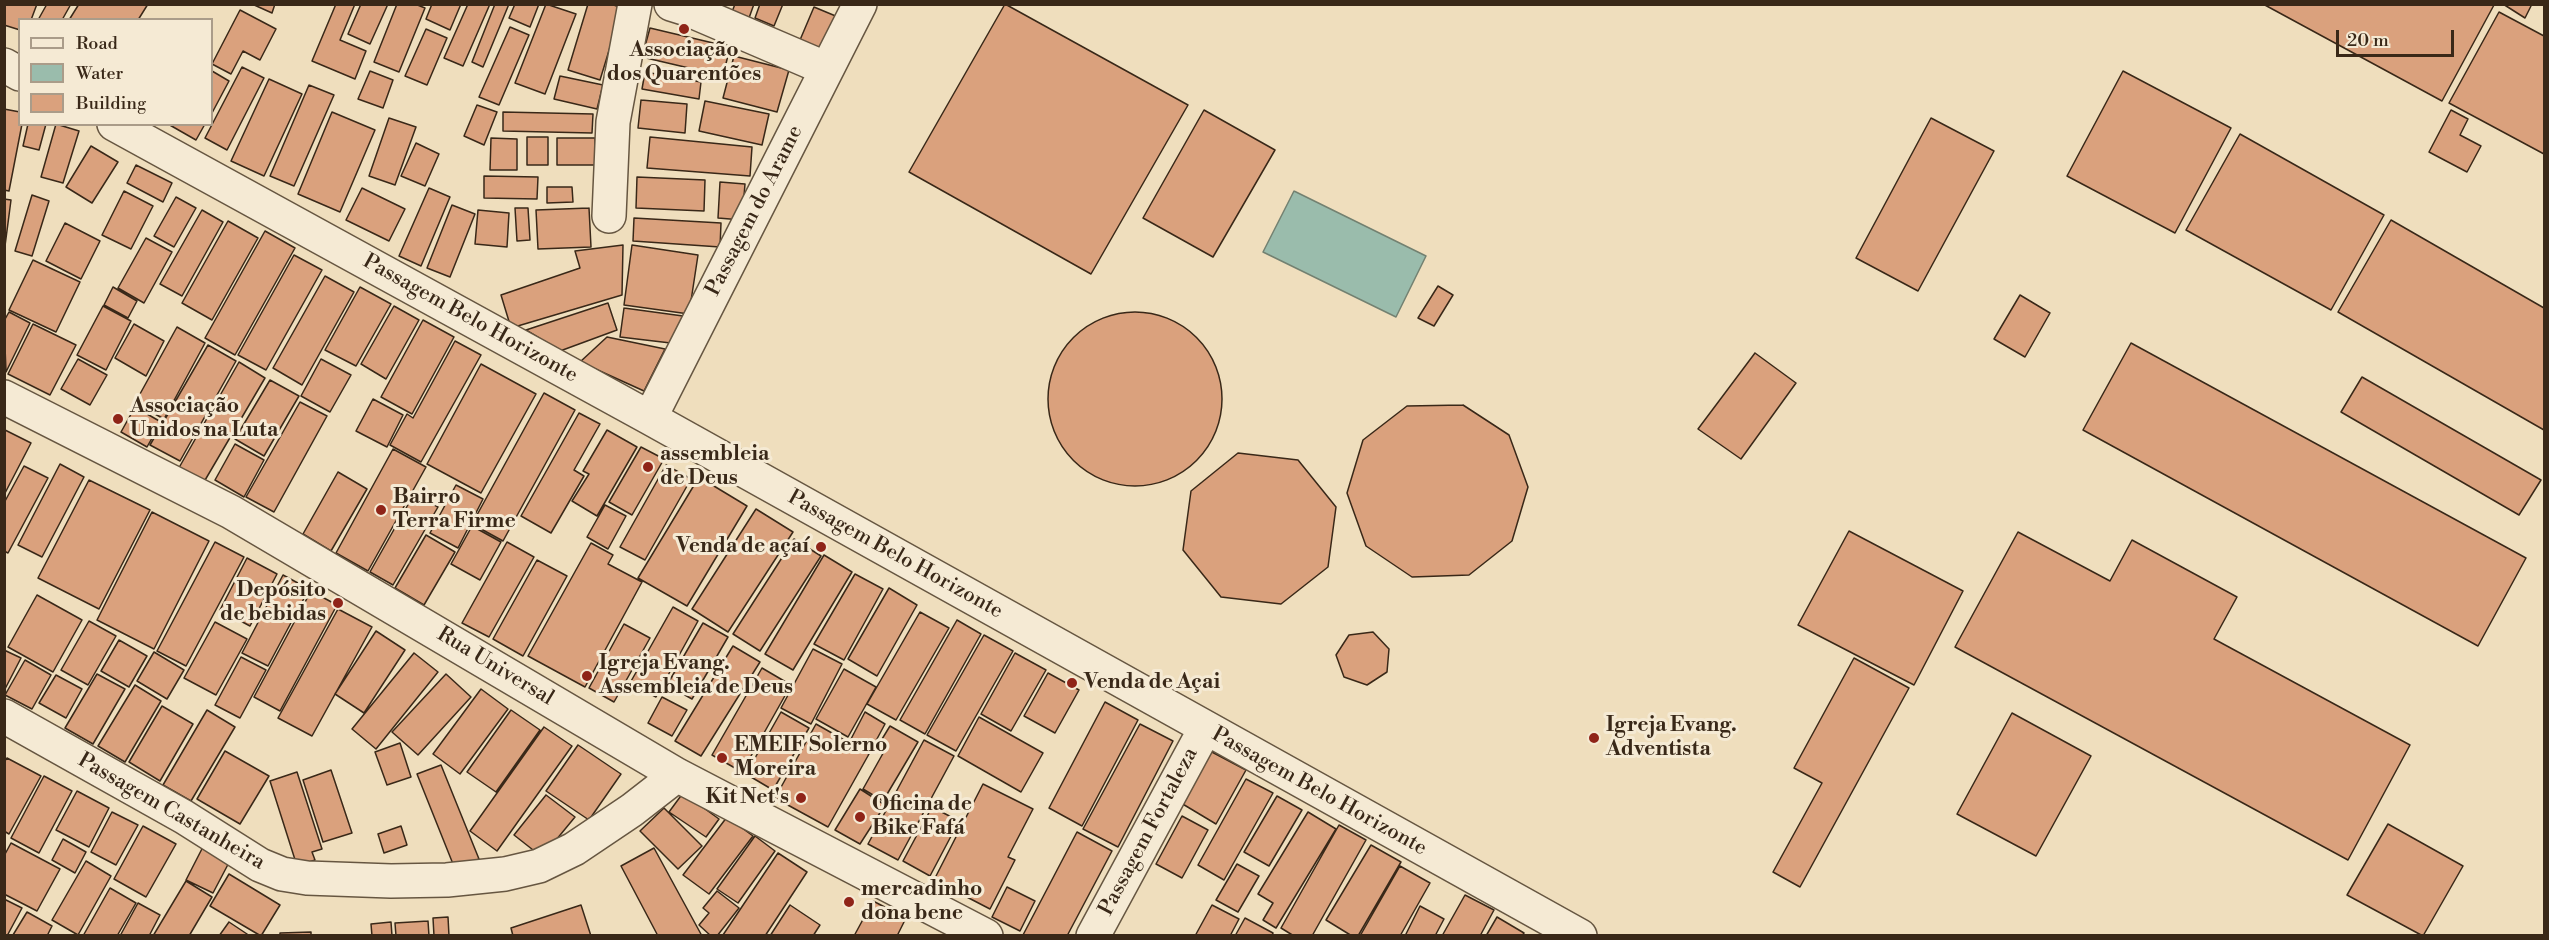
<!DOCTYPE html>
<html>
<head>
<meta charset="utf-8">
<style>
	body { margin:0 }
	#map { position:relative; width:2549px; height:940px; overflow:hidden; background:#efdebd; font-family:"Libre Bodoni",serif }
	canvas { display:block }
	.frame { position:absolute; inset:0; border:6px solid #392818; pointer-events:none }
	.legend { position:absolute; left:18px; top:18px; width:195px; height:108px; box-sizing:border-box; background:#f5ead4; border:2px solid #aa9c89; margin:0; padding:8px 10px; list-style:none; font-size:18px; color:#392818 }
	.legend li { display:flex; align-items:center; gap:12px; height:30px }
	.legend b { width:30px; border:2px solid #aa9c89 }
	.scale { position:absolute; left:2336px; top:30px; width:118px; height:27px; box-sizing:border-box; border:3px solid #392818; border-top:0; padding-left:8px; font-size:18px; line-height:21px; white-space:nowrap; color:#392818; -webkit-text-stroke:4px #f5ead4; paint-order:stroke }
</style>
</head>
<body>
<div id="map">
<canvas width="2549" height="940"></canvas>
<div class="frame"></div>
<ul class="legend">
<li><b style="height:8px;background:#f5ead4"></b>Road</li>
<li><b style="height:16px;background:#9abcac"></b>Water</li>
<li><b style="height:16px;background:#daa17d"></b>Building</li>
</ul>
<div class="scale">20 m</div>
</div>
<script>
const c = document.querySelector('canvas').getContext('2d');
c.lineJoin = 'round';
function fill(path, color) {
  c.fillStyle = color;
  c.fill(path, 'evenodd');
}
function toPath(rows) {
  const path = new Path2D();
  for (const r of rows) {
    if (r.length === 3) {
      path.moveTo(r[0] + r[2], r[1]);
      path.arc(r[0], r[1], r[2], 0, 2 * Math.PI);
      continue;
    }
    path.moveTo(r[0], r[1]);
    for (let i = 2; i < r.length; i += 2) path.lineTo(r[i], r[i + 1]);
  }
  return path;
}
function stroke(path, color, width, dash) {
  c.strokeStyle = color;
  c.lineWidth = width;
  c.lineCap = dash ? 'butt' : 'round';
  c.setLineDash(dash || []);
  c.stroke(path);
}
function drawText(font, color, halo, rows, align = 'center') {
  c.font = font + ' "Libre Bodoni",serif';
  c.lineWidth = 6;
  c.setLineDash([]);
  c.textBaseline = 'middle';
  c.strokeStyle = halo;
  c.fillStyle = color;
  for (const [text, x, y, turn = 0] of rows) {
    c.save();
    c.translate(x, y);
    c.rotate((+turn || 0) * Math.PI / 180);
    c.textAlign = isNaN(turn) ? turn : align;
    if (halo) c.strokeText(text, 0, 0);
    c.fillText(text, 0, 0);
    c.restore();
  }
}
const water = toPath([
	[1294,191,1426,256,1396,317,1263,252,1294,191]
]);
fill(water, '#9abcac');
stroke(water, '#738171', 1.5);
const building = toPath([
	[4,4,37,4,31,20,20,20,20,30,4,25,4,4],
	[47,4,71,4,62,20,38,20,47,4],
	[79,4,148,4,138,20,69,20,79,4],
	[252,4,275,4,272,13,252,4],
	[336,4,355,4,340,40,366,51,355,79,312,61,336,4],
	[361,4,388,4,370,44,348,34,361,4],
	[397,4,415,4,425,8,399,72,374,62,397,4],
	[432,4,461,4,450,30,426,19,432,4],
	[468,4,490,4,463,66,444,58,468,4],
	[495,4,509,4,483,67,472,62,495,4],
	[515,4,539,4,530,27,509,18,515,4],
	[546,4,576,14,545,94,515,83,546,4],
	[588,4,611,4,622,8,600,80,568,70,588,4],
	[735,4,754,4,749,18,732,12,735,4],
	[760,4,783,4,774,26,755,18,760,4],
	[1005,4,1188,105,1091,274,909,172,1005,4],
	[2263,4,2494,4,2494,5,2442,101,2263,4],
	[2503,4,2532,4,2525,18,2503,4],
	[814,7,838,17,824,50,800,40,814,7],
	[240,10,276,29,260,60,243,51,231,74,212,64,240,10],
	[2499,12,2544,36,2544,154,2449,103,2499,12],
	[510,27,529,35,499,105,479,97,510,27],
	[650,28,730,47,723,76,642,57,650,28],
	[426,29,447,38,427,85,405,76,426,29],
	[734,56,789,70,777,112,723,98,734,56],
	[242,67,264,78,227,150,205,138,242,67],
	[212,71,229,81,212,113,212,71],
	[370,71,393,80,383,108,358,99,370,71],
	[2123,71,2231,128,2175,233,2067,176,2123,71],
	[645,72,701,82,699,99,642,89,645,72],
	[560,76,603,85,597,109,554,99,560,76],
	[269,79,302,94,264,176,231,161,269,79],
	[309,85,334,95,294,186,270,176,309,85],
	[641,100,687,104,685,133,638,128,641,100],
	[705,101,769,114,762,145,699,131,705,101],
	[477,105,497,112,484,145,464,136,477,105],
	[4,109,20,112,20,124,22,124,9,191,4,190,4,109],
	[1204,110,1275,150,1213,257,1143,218,1204,110],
	[2451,110,2468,119,2460,135,2481,146,2467,172,2429,152,2451,110],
	[332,112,375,130,340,212,298,194,332,112],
	[503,112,593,114,592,133,503,131,503,112],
	[389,118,416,127,395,185,369,176,389,118],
	[1931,118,1994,151,1918,291,1856,258,1931,118],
	[28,124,46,124,39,150,23,146,28,124],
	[56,124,79,131,63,183,41,177,56,124],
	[168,124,205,124,196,140,168,124],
	[2240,134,2384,215,2331,310,2186,230,2240,134],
	[527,137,548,137,548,165,527,165,527,137],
	[650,137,752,147,750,176,647,168,650,137],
	[491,138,517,139,517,170,490,170,491,138],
	[557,138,595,138,595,165,557,165,557,138],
	[416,143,439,154,425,186,401,176,416,143],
	[91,146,118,162,92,203,66,187,91,146],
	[136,165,172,183,163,202,127,183,136,165],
	[484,176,538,177,537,199,484,198,484,176],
	[637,177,705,180,704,211,636,208,637,177],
	[720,182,745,184,742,220,718,218,720,182],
	[547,187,572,187,573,202,547,203,547,187],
	[362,188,405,209,389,241,346,220,362,188],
	[429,188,450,197,421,266,399,256,429,188],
	[124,191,153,206,131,249,102,235,124,191],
	[32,195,49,201,32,256,15,251,32,195],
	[176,197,196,208,174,247,154,236,176,197],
	[4,199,11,200,5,246,4,246,4,199],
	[452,205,475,214,450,277,427,268,452,205],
	[515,208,528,208,530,240,517,241,515,208],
	[589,208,591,247,538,249,536,210,589,208],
	[202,210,223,222,182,296,160,284,202,210],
	[478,210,509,213,507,247,475,244,478,210],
	[634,218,721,223,720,247,633,241,634,218],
	[2391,220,2544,308,2544,430,2338,312,2391,220],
	[228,221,258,238,212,320,182,303,228,221],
	[65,223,100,241,81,279,46,261,65,223],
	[265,231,295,248,235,355,205,338,265,231],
	[146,238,172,252,144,303,118,288,146,238],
	[623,245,622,295,511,328,501,295,580,268,575,251,623,245],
	[632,245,698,255,689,314,624,305,632,245],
	[294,255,322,270,266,370,238,355,294,255],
	[33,260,80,282,56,332,9,310,33,260],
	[325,276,354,292,302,385,273,368,325,276],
	[1438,286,1453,295,1434,326,1418,318,1438,286],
	[113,287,137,301,128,318,104,305,113,287],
	[360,287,391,304,356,366,325,350,360,287],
	[2020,295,2050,313,2025,357,1994,339,2020,295],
	[608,303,617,330,560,351,526,330,608,303],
	[103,306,131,321,106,370,77,355,103,306],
	[394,306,419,320,386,379,361,364,394,306],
	[624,308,683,316,679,344,620,337,624,308],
	[1135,399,87],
	[9,312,30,323,6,372,4,321,9,312],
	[423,320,454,337,412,414,381,397,423,320],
	[33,324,76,345,50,395,8,374,33,324],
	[134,324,164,341,146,376,115,358,134,324],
	[177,327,205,343,164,419,135,403,177,327],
	[607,337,665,349,644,391,580,362,607,337],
	[455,341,481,355,421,462,390,445,407,414,413,418,455,341],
	[2131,343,2526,558,2478,646,2083,430,2131,343],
	[208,345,236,361,180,461,150,445,208,345],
	[1755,353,1796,383,1741,459,1698,429,1755,353],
	[78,359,107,375,90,405,61,389,78,359],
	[321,359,351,375,330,412,301,396,321,359],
	[239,362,265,378,201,487,176,473,239,362],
	[481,364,536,394,481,493,427,464,481,364],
	[2362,377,2541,480,2519,515,2341,412,2362,377],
	[270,380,299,396,264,456,235,439,270,380],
	[544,393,575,410,503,541,472,524,544,393],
	[373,399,403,415,387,447,356,431,373,399],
	[300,402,327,416,274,512,246,497,300,402],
	[1463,405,1509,435,1528,487,1512,541,1469,575,1412,577,1366,546,1347,493,1363,440,1407,406,1463,405],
	[135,407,161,422,147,447,121,432,135,407],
	[579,413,600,424,574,470,584,476,551,533,521,516,579,413],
	[5,430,31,443,4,495,4,431,5,430],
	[607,430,637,447,597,516,572,501,589,474,583,471,607,430],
	[235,444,264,460,244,497,215,480,235,444],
	[641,447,664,459,632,515,609,502,641,447],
	[393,449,426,467,368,571,336,553,393,449],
	[1238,453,1298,460,1336,507,1328,567,1281,604,1221,597,1183,550,1191,491,1238,453],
	[60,464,84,477,42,557,18,545,60,464],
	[666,465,691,479,645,560,620,547,666,465],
	[24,466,48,478,8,553,4,551,4,503,24,466],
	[338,472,367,489,331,551,303,534,338,472],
	[699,477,747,506,687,606,638,578,699,477],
	[89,480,150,510,99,609,38,578,89,480],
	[456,485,483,499,458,548,430,533,456,485],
	[414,494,438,507,393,585,370,572,414,494],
	[605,505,626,516,608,549,587,537,605,505],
	[756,509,793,532,728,632,692,609,756,509],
	[152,512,209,541,154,649,97,620,152,512],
	[472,526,501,542,480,580,451,564,472,526],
	[1849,531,1963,591,1914,685,1798,625,1849,531],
	[2018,532,2110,581,2132,540,2237,597,2214,639,2410,745,2348,860,1955,647,2018,532],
	[426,535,455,552,424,605,395,588,426,535],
	[794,539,821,556,760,651,733,634,794,539],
	[215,542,244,557,186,666,157,651,215,542],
	[507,542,534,557,489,637,462,623,507,542],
	[591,543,613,555,608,564,642,582,585,687,528,656,591,543],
	[824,555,852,572,793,670,765,654,824,555],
	[247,558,277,574,250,626,220,610,247,558],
	[537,560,567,576,523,656,493,639,537,560],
	[855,574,883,589,844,660,814,644,855,574],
	[283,575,309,589,268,666,242,653,283,575],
	[889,588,917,605,877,676,848,659,889,588],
	[311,591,337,605,280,711,254,697,311,591],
	[37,595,82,620,53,672,8,647,37,595],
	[673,607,698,621,656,697,630,683,673,607],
	[338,609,372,627,312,736,278,718,338,609],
	[920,612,949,628,896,720,867,704,920,612],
	[957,620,981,634,925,734,900,720,957,620],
	[89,621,116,636,88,685,61,670,89,621],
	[215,622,247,639,216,695,184,678,215,622],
	[703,623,728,637,692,699,667,685,703,623],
	[624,624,650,638,614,702,589,688,624,624],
	[376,631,405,650,364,713,335,694,376,631],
	[1373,632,1389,649,1387,672,1367,685,1344,677,1336,655,1349,635,1373,632],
	[984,635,1013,651,956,751,927,735,984,635],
	[119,640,147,656,129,687,101,671,119,640],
	[733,646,760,662,701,756,675,741,733,646],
	[813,649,842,664,811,724,781,708,813,649],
	[4,650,21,658,5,689,4,689,4,650],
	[154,652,184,670,167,699,137,681,154,652],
	[414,653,438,672,376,749,352,729,414,653],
	[1015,653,1046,670,1011,731,981,714,1015,653],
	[241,657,266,670,240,718,215,705,241,657],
	[1854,658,1909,688,1800,887,1773,872,1822,783,1794,768,1854,658],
	[25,660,51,675,32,709,5,695,25,660],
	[762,668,791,685,742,772,712,755,762,668],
	[844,669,876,687,848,737,816,719,844,669],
	[1048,673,1079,690,1055,733,1024,716,1048,673],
	[97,674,125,689,93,744,65,728,97,674],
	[446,674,471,697,418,755,392,732,446,674],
	[56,675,82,689,66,718,39,703,56,675],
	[135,685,161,701,125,762,98,746,135,685],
	[481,689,508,709,460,774,433,754,481,689],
	[662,697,687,710,672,736,648,723,662,697],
	[1105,702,1138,720,1082,826,1049,808,1105,702],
	[162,706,193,724,160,781,129,762,162,706],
	[207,710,235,727,191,801,163,785,207,710],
	[511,710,540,730,496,792,467,772,511,710],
	[781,712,809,728,773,790,746,774,781,712],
	[865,712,885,724,871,750,851,739,865,712],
	[2012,713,2091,756,2036,856,1957,814,2012,713],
	[979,717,1043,753,1021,792,958,756,979,717],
	[816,724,869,754,828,827,775,798,816,724],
	[1140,724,1173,741,1118,847,1083,829,1140,724],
	[890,726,918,742,883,801,863,789,886,748,879,744,890,726],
	[544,727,572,746,497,851,470,831,544,727],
	[924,740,954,756,898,860,868,844,924,740],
	[400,743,411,777,387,785,375,752,400,743],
	[578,745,621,774,589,820,546,791,578,745],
	[225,751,269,776,240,824,197,799,225,751],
	[1210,751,1246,770,1216,824,1181,803,1210,751],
	[7,758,41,776,9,834,4,831,4,762,7,758],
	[441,765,479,859,455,869,417,774,441,765],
	[331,770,352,833,323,842,303,780,331,770],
	[297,772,322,849,312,852,315,860,297,866,270,781,297,772],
	[44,776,72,791,39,853,11,838,44,776],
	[1246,779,1273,793,1224,880,1198,865,1246,779],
	[983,784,1033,809,1008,857,1015,860,990,909,934,880,983,784],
	[860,789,885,805,860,844,835,830,860,789],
	[77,791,109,808,89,847,56,830,77,791],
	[683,793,719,819,706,837,669,812,683,793],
	[546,795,575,817,542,857,514,835,546,795],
	[1277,796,1302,810,1269,866,1244,852,1277,796],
	[932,807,959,821,930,876,903,861,932,807],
	[664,808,702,846,678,869,640,831,664,808],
	[112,812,138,825,116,865,91,852,112,812],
	[1308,812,1336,829,1276,928,1263,920,1273,903,1258,894,1308,812],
	[1182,816,1208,830,1182,878,1156,864,1182,816],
	[727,817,753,836,709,894,683,875,727,817],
	[2388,824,2463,866,2423,936,2347,895,2388,824],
	[1339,825,1366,840,1312,936,1294,936,1281,928,1339,825],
	[143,826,176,844,146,897,114,879,143,826],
	[401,826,407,845,384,853,378,834,401,826],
	[1077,832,1112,851,1067,936,1023,935,1077,832],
	[755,836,775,851,738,903,717,889,755,836],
	[63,839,86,852,75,873,52,860,63,839],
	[207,839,234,853,213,893,186,880,207,839],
	[11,843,60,869,37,911,4,894,4,856,11,843],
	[1371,845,1401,862,1358,936,1352,936,1326,920,1371,845],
	[654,848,702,936,658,936,621,866,654,848],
	[778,853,807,872,765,936,723,935,778,853],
	[86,861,111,876,78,935,52,920,86,861],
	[1237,864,1259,876,1238,912,1216,900,1237,864],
	[1400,866,1430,883,1400,936,1360,936,1400,866],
	[229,874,280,905,261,936,210,906,229,874],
	[186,881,212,897,189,936,153,936,186,881],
	[1007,887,1035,901,1020,931,992,917,1007,887],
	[110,888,136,903,117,936,83,936,110,888],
	[717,891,739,908,717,936,711,936,699,925,709,913,703,908,717,891],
	[1465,895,1494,910,1480,936,1442,936,1465,895],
	[4,899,22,908,7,936,4,936,4,899],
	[873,901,906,918,897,936,854,936,873,901],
	[138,903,160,915,149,936,120,936,138,903],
	[581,905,591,936,513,936,511,928,581,905],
	[790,905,820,925,813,936,770,936,790,905],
	[1212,905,1239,919,1230,936,1195,936,1212,905],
	[1420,906,1444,919,1435,936,1405,936,1420,906],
	[27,912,52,926,47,936,13,935,27,912],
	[448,917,449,936,434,936,433,918,448,917],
	[1497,917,1524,933,1522,936,1486,936,1497,917],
	[1245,918,1273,933,1272,936,1235,936,1245,918],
	[428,921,429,936,396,936,395,923,428,921],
	[229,922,250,936,219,936,229,922],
	[391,922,392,936,372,936,371,924,391,922],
	[311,932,311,936,280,936,280,933,311,932]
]);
fill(building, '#daa17d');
stroke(building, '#392818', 1.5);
const street = toPath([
	[671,4,687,9,827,69],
	[4,65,20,74],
	[114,124,650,418,1580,936],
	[609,216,613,122,635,4],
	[4,397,231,512,677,775,986,936],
	[650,418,860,4],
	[4,716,184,817,260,865,282,874,307,878,391,881,447,880,505,874,539,866,574,849,632,810,677,775],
	[1093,936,1205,729]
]);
stroke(street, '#665641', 36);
stroke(street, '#f5ead4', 33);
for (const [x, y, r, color] of [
	[684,29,6,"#8f2418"],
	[118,419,6,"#8f2418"],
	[648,467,6,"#8f2418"],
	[381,510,6,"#8f2418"],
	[821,547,6,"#8f2418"],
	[338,603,6,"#8f2418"],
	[587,676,6,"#8f2418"],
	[1072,683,6,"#8f2418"],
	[1594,738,6,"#8f2418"],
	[722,758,6,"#8f2418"],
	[801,798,6,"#8f2418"],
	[860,817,6,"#8f2418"],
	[849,902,6,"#8f2418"]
]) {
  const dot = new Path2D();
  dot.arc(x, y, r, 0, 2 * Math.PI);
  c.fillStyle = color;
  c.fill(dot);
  stroke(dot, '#f5ead4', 2);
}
drawText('bold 21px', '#392818', '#f5ead4', [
	["Associação",684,51,"center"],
	["dos Quarentões",684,75,"center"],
	["Associação",130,407],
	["Unidos na Luta",130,431],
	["assembleia",660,455],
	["de Deus",660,479],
	["Bairro",393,498],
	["Terra Firme",393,522],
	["Venda de açaí",809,547,"right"],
	["Depósito",326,591,"right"],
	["de bebidas",326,615,"right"],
	["Igreja Evang.",599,664],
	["Assembleia de Deus",599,688],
	["Venda de Açai",1084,683],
	["Igreja Evang.",1606,726],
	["Adventista",1606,750],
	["EMEIF Solerno",734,746],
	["Moreira",734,770],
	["Kit Net's",789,798,"right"],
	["Oficina de",872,805],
	["Bike Fafá",872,829],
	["mercadinho",861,890],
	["dona bene",861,914]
], 'left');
drawText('21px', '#392818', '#f5ead4', [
	["Passagem do Arame",755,211,-63],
	["Passagem Belo Horizonte",470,319,29],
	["Passagem Belo Horizonte",895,555,29],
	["Rua Universal",495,667,31],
	["Passagem Belo Horizonte",1319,792,29],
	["Passagem Castanheira",171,812,30],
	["Passagem Fortaleza",1149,832,-62]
]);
</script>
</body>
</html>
